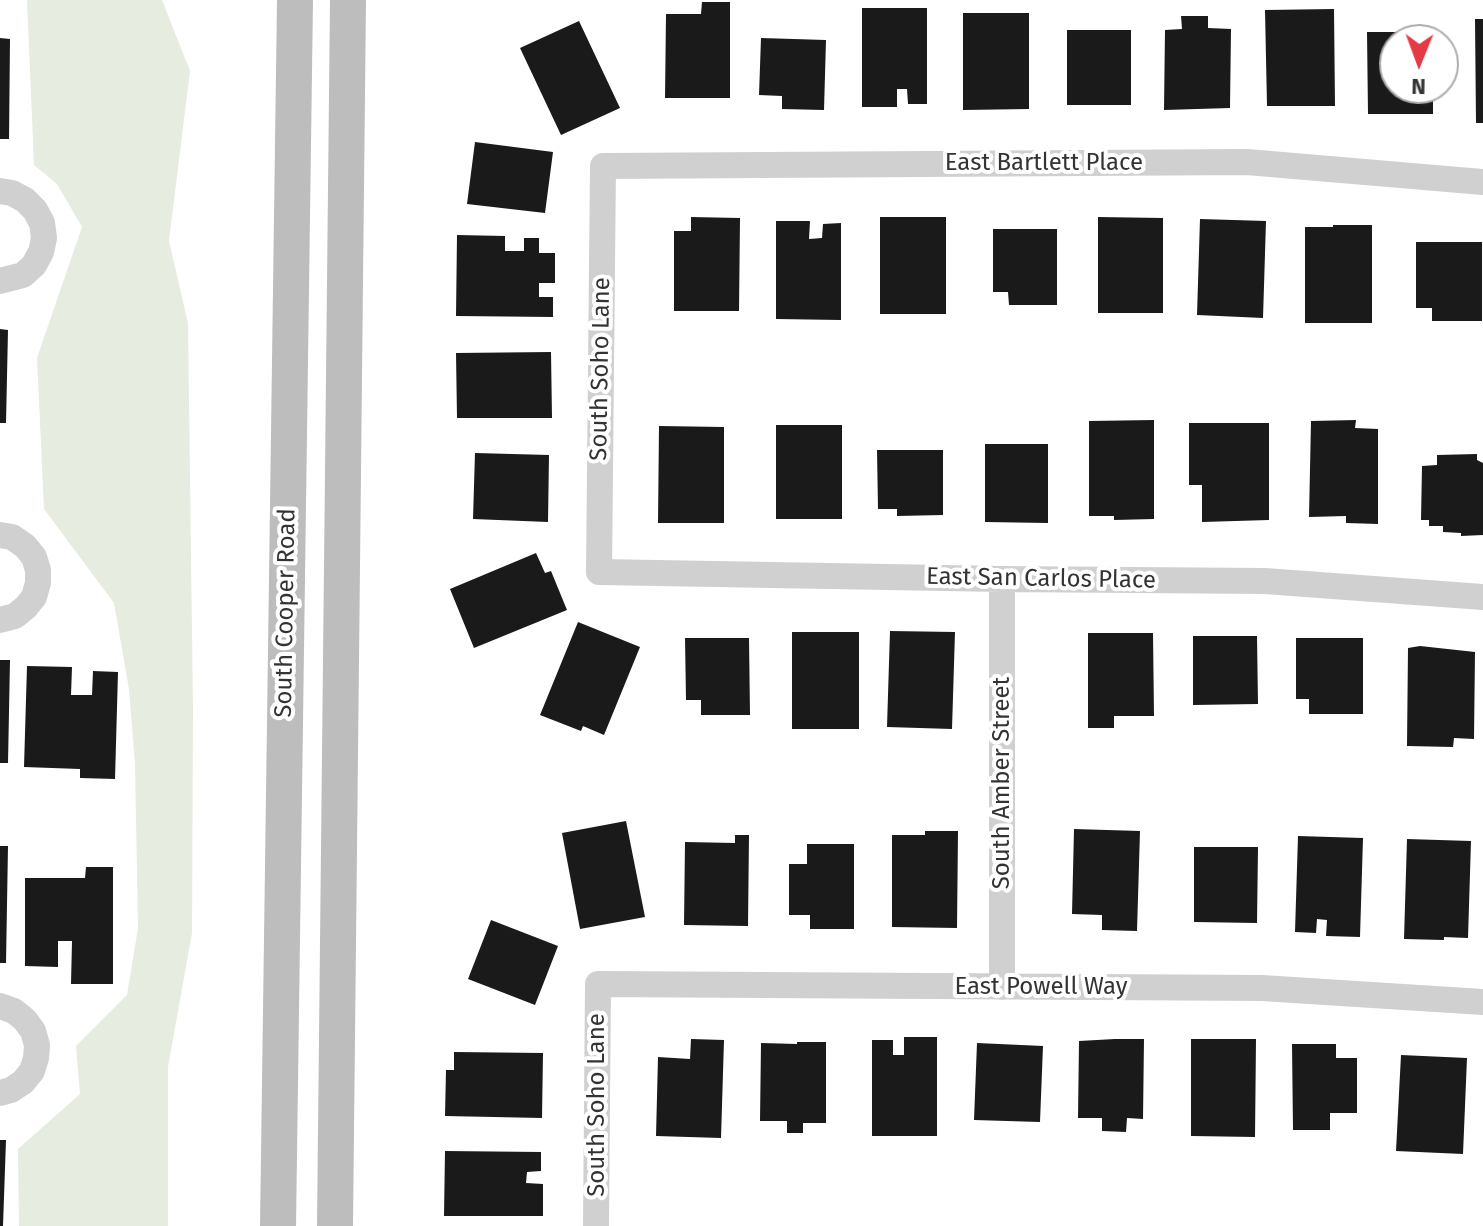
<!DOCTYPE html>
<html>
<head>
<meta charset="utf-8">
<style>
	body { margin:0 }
	#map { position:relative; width:1483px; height:1226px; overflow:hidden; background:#fff; font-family:"Fira Sans",sans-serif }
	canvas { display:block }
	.north { position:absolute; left:1379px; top:24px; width:80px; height:80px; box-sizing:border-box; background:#fff; border:2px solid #adadad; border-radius:50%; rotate:181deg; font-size:22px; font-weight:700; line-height:32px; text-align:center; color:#333 }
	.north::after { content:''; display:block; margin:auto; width:28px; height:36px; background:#e63946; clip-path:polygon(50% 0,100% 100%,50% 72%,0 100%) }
</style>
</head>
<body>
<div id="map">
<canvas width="1483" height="1226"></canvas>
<div class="north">N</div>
</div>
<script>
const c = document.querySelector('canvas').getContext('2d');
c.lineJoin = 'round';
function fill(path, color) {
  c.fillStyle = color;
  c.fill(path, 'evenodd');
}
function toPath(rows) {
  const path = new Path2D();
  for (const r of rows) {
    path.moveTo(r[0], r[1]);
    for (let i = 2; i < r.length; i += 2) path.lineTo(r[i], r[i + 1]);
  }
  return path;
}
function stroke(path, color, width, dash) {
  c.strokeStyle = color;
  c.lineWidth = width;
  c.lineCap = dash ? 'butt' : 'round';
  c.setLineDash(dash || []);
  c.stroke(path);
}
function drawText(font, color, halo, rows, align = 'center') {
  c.font = font + ' "Fira Sans",sans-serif';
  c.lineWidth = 8;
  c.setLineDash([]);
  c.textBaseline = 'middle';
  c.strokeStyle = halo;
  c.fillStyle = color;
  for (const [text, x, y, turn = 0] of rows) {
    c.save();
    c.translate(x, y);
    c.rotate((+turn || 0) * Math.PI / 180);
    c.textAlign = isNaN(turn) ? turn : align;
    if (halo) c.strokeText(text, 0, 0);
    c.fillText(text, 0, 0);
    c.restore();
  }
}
fill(toPath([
	[27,0,162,0,190,71,169,241,188,323,193,710,192,933,168,1067,168,1226,19,1226,18,1149,80,1094,76,1046,127,995,138,928,135,764,129,689,114,603,44,509,37,358,82,227,57,184,34,165]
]), '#e6ecdf');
fill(toPath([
	[702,2,730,2,730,98,665,98,666,14,701,14],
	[862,8,927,8,927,104,908,104,907,89,897,89,897,107,862,107],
	[1334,9,1335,106,1267,106,1265,10],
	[963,13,1029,13,1029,109,963,110],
	[1181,16,1208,16,1208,28,1231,29,1230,108,1164,110,1165,30,1182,29],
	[1475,19,1483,19,1483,123,1476,123],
	[579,21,620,108,561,135,520,48],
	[1067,30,1131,30,1131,105,1067,105],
	[1367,32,1418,32,1418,40,1395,40,1395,88,1433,88,1433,114,1368,114],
	[0,38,10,39,9,139,0,139],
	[761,38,826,40,824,110,782,109,782,96,759,95],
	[475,142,553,152,545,213,467,204],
	[691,217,740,218,739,311,674,311,674,231,691,231],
	[880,217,946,217,946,314,880,314],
	[1098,217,1163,218,1163,313,1098,313],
	[1200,219,1266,221,1263,318,1197,315],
	[776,221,810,221,809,239,822,238,823,224,841,223,841,320,776,319],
	[1333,225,1372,225,1372,323,1305,323,1305,227,1333,227],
	[993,229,1057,229,1057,305,1009,305,1008,292,993,292],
	[457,235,505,236,505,251,524,251,524,238,539,238,539,253,555,253,555,283,539,283,539,297,553,297,553,317,456,316],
	[1416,242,1482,242,1482,321,1432,321,1432,308,1416,308],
	[0,329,8,330,6,423,0,423],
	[551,352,552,418,457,418,456,353],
	[1154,420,1154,519,1114,520,1114,516,1089,516,1089,421],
	[1356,420,1355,428,1378,429,1378,524,1346,523,1346,516,1309,517,1311,421],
	[1189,423,1269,423,1269,520,1202,522,1202,485,1189,485],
	[776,425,842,425,842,519,776,519],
	[659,426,724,427,724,523,658,523],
	[985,444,1048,444,1048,523,985,522],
	[877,450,943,450,943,515,897,516,897,509,878,509],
	[475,453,549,455,548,522,473,519],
	[1477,454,1477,460,1483,463,1483,535,1461,536,1461,533,1443,532,1443,526,1429,526,1429,520,1421,520,1422,466,1437,465,1437,455],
	[536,553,545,573,551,571,567,610,474,648,450,589],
	[578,622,640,647,604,735,583,726,581,731,540,715],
	[890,631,955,632,952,729,887,727],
	[792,632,859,632,859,729,792,729],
	[1088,633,1153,633,1154,716,1114,716,1114,728,1088,728],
	[1193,636,1257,636,1258,704,1193,705],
	[685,638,749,638,750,715,701,715,701,700,686,700],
	[1296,638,1363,638,1363,714,1309,714,1309,699,1296,699],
	[1420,646,1475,652,1474,739,1454,738,1453,747,1407,746,1408,648],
	[0,660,10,660,8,763,0,763],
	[27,666,72,667,71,695,92,695,93,671,118,672,115,779,80,778,80,769,24,767],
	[626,821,645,917,580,929,562,833],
	[1074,829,1140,831,1137,931,1102,930,1102,915,1072,914],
	[925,831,958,831,957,928,892,927,892,835,925,835],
	[735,835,749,835,748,926,684,925,685,842,735,843],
	[1298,836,1363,838,1360,937,1326,936,1327,920,1317,919,1316,933,1295,932],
	[1407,839,1471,841,1468,938,1444,937,1444,940,1404,939],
	[807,844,854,844,854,929,810,929,810,915,789,915,789,864,807,864],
	[0,846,8,846,6,963,0,963],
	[1194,847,1258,847,1257,923,1194,922],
	[86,867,113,867,113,984,71,984,72,941,58,941,58,967,25,966,25,878,85,878],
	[491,920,558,946,535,1005,468,979],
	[904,1037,937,1037,937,1136,872,1136,872,1040,893,1040,893,1055,904,1055],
	[691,1039,724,1040,721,1138,656,1136,658,1057,690,1059],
	[1115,1039,1144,1039,1143,1119,1127,1118,1126,1132,1102,1131,1102,1118,1078,1118,1079,1041],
	[1191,1039,1256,1039,1255,1137,1191,1136],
	[797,1042,826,1042,826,1123,803,1123,803,1133,787,1133,787,1121,760,1121,761,1043,797,1044],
	[977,1043,1043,1046,1040,1122,974,1120],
	[1292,1044,1336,1044,1336,1058,1357,1058,1357,1113,1330,1113,1330,1130,1293,1130],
	[454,1052,543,1053,542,1118,445,1116,446,1070,454,1070],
	[1401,1055,1467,1058,1463,1154,1396,1151],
	[0,1140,6,1140,3,1226,0,1226],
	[445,1151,541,1152,541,1171,527,1172,526,1183,543,1184,543,1216,444,1216]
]), '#1a1a1a');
stroke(toPath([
	[1483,182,1247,162,603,166,599,572,1002,579,1265,581,1483,597],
	[0,191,12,193,25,200,35,210,42,223,44,238,41,252,34,265,23,275,0,281],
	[0,535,12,537,25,546,34,557,38,570,38,583,34,597,26,607,15,616,0,620],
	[1002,987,1002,579],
	[0,1006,14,1011,25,1020,33,1031,37,1045,36,1058,32,1071,23,1082,11,1090,0,1093],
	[596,1226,598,984,1262,988,1483,1002]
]), '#d0d0d0', 26);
stroke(toPath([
	[278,1226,295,0],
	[335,1226,348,0]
]), '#bdbdbd', 36);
drawText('24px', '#333', '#fff', [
	["East Bartlett Place",1044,163],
	["South Soho Lane",601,369,-89],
	["East San Carlos Place",1041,579,1],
	["South Cooper Road",286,613,-89],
	["South Amber Street",1002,783,-90],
	["East Powell Way",1041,987],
	["South Soho Lane",597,1105,-90]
]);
</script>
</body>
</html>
